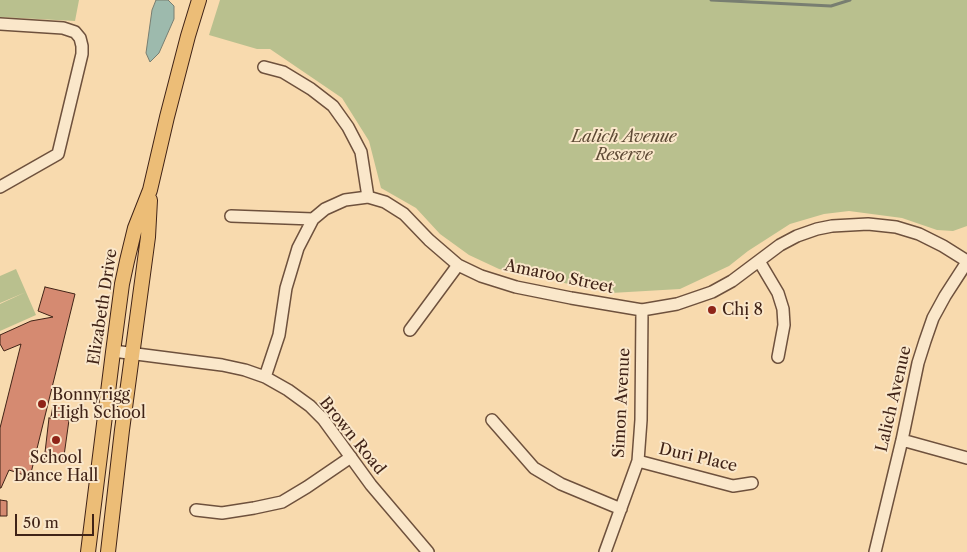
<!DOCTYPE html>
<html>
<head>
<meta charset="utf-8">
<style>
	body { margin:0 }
	#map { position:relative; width:967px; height:552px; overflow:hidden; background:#f8daae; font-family:"Libre Caslon Text",serif }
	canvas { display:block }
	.scale { position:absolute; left:15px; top:514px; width:79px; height:22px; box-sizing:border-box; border:2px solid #402317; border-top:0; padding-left:6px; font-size:15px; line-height:18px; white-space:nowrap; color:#402317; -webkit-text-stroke:4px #fae7ca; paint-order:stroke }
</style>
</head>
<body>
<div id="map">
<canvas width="967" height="552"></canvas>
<div class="scale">50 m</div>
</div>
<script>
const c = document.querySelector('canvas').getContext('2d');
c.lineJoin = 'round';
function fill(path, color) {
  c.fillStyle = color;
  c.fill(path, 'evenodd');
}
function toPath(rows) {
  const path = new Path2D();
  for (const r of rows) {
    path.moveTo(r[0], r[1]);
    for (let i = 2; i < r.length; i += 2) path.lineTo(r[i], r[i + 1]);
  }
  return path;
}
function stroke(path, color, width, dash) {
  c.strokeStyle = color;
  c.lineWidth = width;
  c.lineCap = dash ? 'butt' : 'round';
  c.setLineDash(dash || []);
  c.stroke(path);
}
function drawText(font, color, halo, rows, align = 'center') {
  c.font = font + ' "Libre Caslon Text",serif';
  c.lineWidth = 4;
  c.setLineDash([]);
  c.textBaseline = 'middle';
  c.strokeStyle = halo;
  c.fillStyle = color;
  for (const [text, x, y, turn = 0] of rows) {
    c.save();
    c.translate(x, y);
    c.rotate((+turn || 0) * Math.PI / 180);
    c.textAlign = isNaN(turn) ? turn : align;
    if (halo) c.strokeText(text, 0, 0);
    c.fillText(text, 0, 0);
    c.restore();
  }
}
fill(toPath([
	[0,0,79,0,75,21,0,17],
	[220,0,967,0,967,226,953,231,937,230,902,218,849,211,824,214,790,224,748,251,729,266,680,289,611,293,499,269,469,255,440,234,416,208,381,188,369,141,342,98,270,49,257,49,209,35],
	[16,269,26,292,0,303,0,276],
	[26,292,36,315,0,331,0,304]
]), '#b9c08e');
const water = toPath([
	[156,0,168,0,174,6,174,19,159,53,150,62,146,53,152,10,156,0]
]);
fill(water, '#9dbaad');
stroke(water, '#787e71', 1);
stroke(toPath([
	[711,0,831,6,850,0]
]), '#787e71', 3);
const building = toPath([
	[45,287,75,294,30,477,9,470,1,488,0,488,0,428,21,344,4,351,0,344,0,335,31,321,53,317,38,311,45,287],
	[53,406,69,408,67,419,51,417,53,406],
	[49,418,69,420,63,463,44,461,49,418],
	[0,500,7,501,7,516,0,516,0,500]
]);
fill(building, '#d58a71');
stroke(building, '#402317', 1);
const minor = toPath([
	[0,24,63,28,75,32,80,38,82,46,82,54,58,154,0,187],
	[264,67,283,72,311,89,333,106,348,127,361,152,368,197],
	[231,216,313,219],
	[759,261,778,293,783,309,784,325,778,357],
	[410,330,458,265],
	[113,351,222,365,245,370,265,377,288,390,310,406,323,419,371,485,428,552],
	[265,377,279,335,286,288,298,248,313,219,325,209,345,200,368,197,385,202,404,214,429,240,458,265,481,276,516,287,571,298,642,310,677,304,712,292,732,281,780,245,797,236,817,229,832,226,868,224,896,227,919,234,943,246,967,261],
	[492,420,534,468,561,484,621,509],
	[902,440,967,458],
	[638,461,733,486,752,483],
	[196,510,222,513,254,508,282,502,307,487,351,457],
	[605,552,638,461,641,420,642,310],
	[875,552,902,440,918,363,925,341,933,318,945,296,967,262]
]);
const major = toPath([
	[88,552,113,352,122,284,127,261,135,228,150,190,167,117,188,36,199,0],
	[108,552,122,430,148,237,150,200]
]);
stroke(minor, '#6e513d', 14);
stroke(major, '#402317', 16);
stroke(minor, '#fae7ca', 11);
stroke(major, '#ecbd77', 14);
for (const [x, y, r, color] of [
	[712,310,5,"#8f2418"],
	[42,404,5,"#8f2418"],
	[56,440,5,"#8f2418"]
]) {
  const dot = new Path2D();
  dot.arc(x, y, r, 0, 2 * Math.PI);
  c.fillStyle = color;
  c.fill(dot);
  stroke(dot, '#fae7ca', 2);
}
drawText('italic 16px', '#5e4a35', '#fae7ca', [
	["Lalich Avenue",624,137],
	["Reserve",624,155]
]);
drawText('16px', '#402317', '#fae7ca', [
	["Amaroo Street",559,277,12],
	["Elizabeth Drive",103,307,-81],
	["Lalich Avenue",894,399,-77],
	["Simon Avenue",622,403,-87],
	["Brown Road",352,436,51],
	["Duri Place",698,458,13]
]);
drawText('16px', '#402317', '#fae7ca', [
	["Chị 8",722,310],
	["Bonnyrigg",52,395],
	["High School",52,413],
	["School",56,458,"center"],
	["Dance Hall",56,476,"center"]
], 'left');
</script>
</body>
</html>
